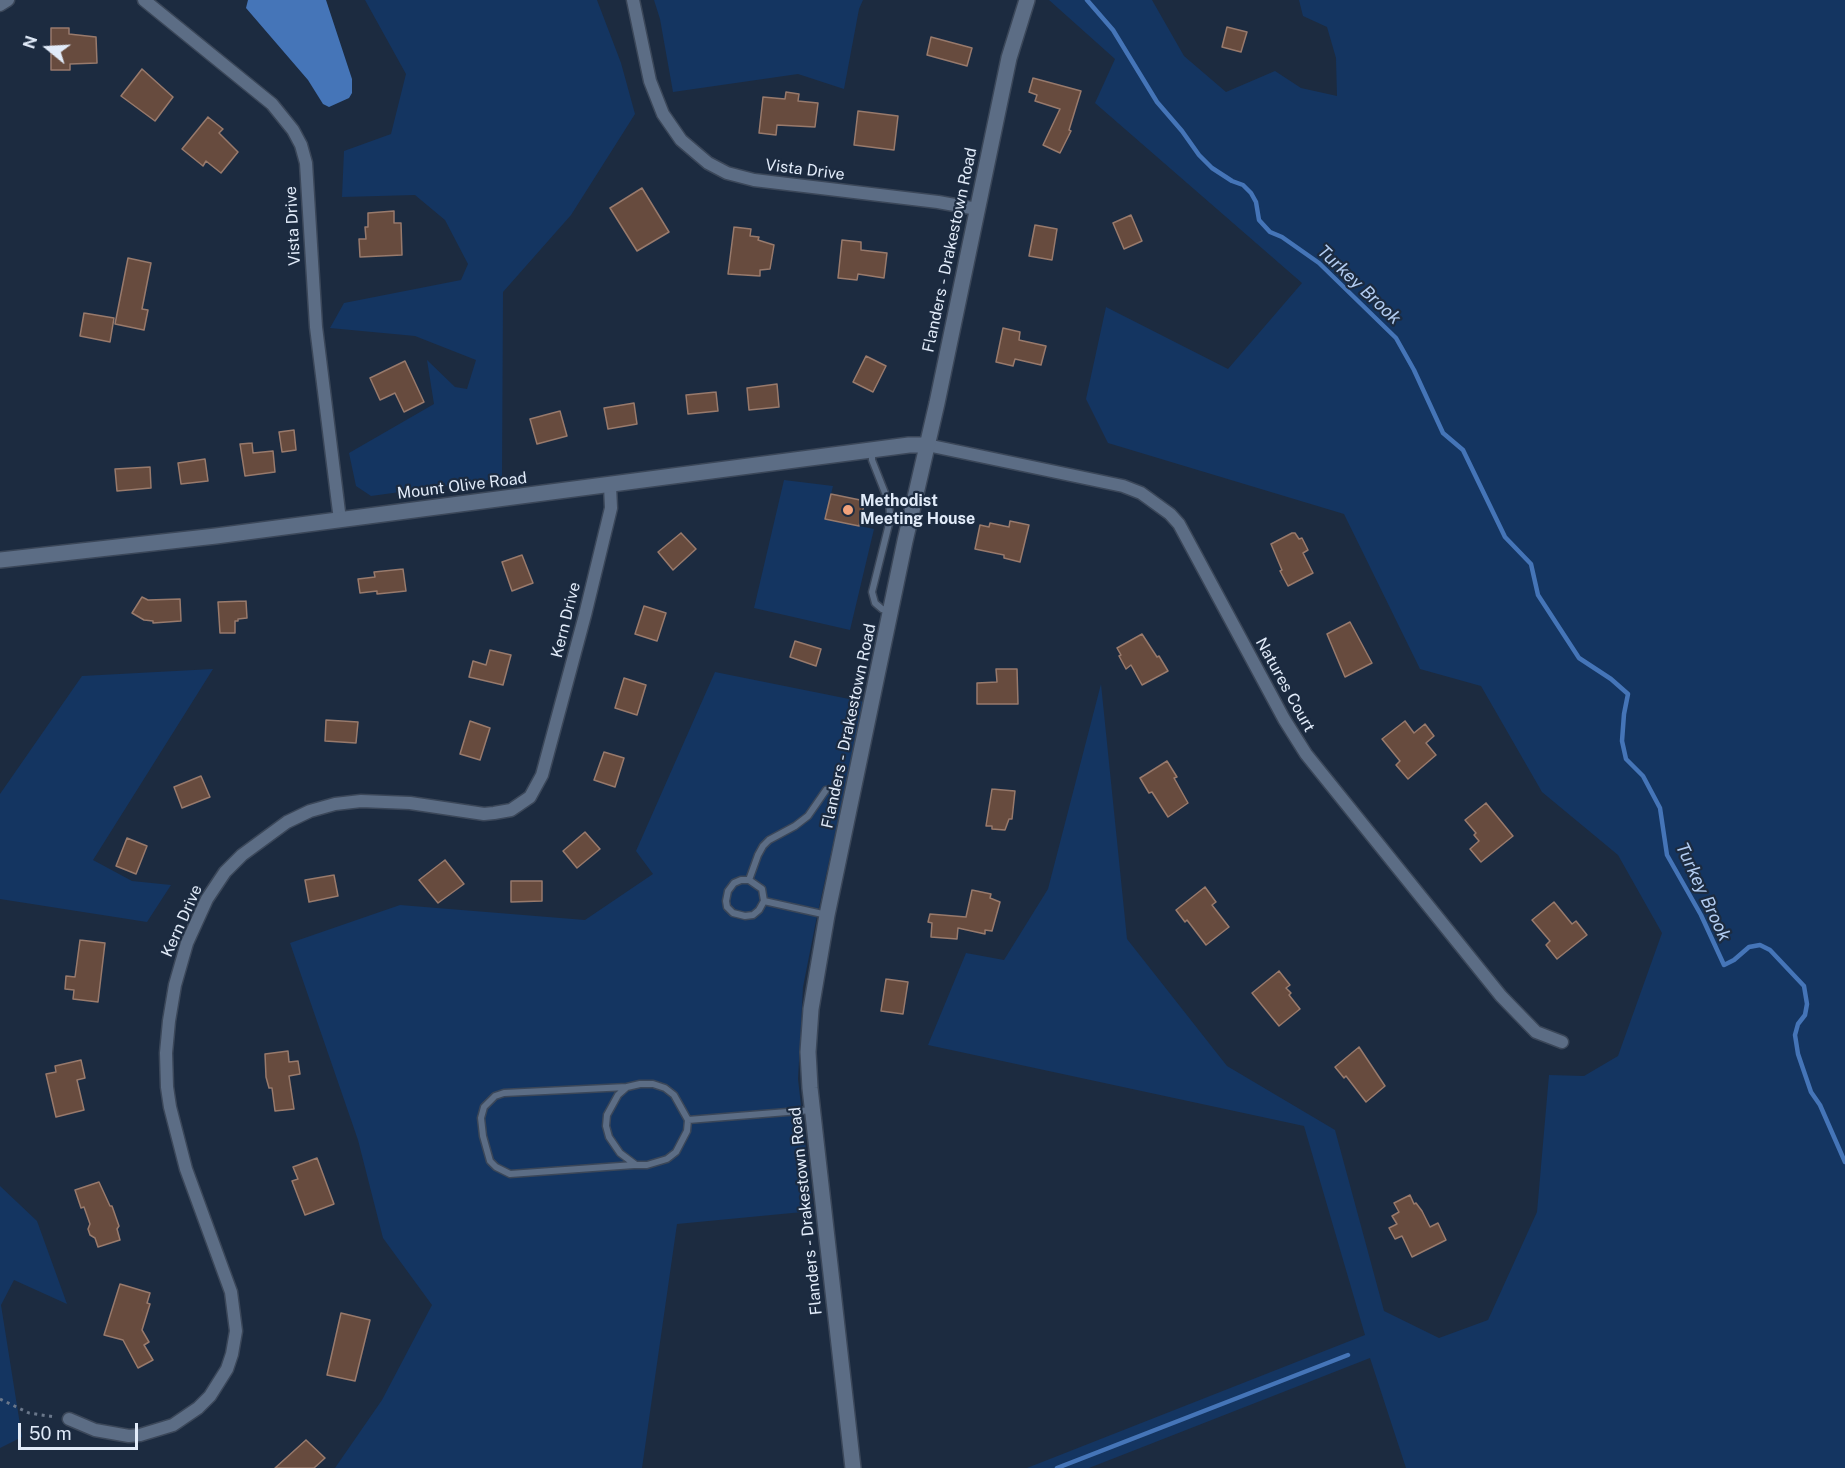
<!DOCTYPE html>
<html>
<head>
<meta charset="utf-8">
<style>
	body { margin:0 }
	#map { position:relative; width:1845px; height:1468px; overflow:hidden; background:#1c2b40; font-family:"Public Sans",sans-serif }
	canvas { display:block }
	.north { position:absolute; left:18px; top:18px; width:60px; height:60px; -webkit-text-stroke:4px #1c2b40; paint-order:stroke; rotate:288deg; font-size:16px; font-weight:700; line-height:24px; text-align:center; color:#e1ebf9 }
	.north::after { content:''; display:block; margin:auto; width:21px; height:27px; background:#e1ebf9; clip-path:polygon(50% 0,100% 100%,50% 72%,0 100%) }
	.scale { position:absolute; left:18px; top:1423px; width:120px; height:27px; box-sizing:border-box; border:3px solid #e1ebf9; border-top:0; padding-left:8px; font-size:18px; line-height:21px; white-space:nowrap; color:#e1ebf9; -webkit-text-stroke:4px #1c2b40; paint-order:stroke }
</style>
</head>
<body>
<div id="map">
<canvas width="1845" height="1468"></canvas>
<div class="north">N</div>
<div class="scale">50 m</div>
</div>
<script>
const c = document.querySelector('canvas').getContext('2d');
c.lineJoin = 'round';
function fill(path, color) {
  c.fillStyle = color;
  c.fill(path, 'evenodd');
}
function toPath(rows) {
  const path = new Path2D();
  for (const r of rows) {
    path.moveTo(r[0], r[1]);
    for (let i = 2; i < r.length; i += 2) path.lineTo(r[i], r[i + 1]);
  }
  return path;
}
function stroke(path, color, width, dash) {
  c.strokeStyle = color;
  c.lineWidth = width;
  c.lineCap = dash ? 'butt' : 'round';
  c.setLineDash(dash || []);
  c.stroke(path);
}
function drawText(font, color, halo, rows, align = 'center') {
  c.font = font + ' "Public Sans",sans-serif';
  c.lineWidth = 4.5;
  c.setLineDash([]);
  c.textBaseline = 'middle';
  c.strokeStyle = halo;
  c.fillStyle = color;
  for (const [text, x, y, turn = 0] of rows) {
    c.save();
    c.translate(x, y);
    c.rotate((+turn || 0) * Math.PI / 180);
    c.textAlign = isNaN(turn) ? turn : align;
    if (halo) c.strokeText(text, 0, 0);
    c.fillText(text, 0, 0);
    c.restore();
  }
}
fill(toPath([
	[365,0,597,0,621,63,635,114,571,215,503,292,502,478,371,496,356,486,349,453,434,404,427,360,455,387,467,389,476,360,415,336,330,328,344,303,461,280,468,264,445,220,415,195,342,197,344,151,391,134,406,74],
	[654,0,863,0,859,9,844,89,798,74,673,92,660,19],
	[1049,0,1152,0,1184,56,1226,92,1275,71,1301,88,1337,96,1336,58,1327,27,1303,16,1299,0,1845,0,1845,1468,1406,1468,1370,1358,1089,1468,1027,1468,1365,1335,1304,1126,928,1045,966,953,1004,960,1048,889,1101,684,1127,939,1227,1066,1335,1130,1384,1311,1439,1338,1488,1320,1537,1212,1549,1075,1584,1076,1618,1056,1662,933,1618,855,1542,792,1481,686,1420,669,1344,514,1108,443,1086,399,1106,307,1228,369,1302,283,1095,103,1115,59],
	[784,480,833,486,825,519,874,529,850,630,754,608],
	[213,669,93,860,132,881,171,885,147,922,0,899,0,794,82,676],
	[715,672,864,702,817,916,803,987,798,1079,813,1211,677,1224,642,1468,335,1468,382,1400,432,1305,383,1238,358,1140,290,943,400,905,585,920,653,874,636,851],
	[0,1186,37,1221,67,1304,14,1280,1,1305,22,1437,0,1448]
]), '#143561');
fill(toPath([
	[248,0,326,0,352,79,352,93,349,98,329,107,323,104,308,80,246,8]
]), '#4575b8');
stroke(toPath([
	[1087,0,1113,30,1157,102,1182,131,1199,155,1212,168,1232,181,1243,185,1251,193,1256,202,1259,220,1270,232,1282,237,1319,263,1396,338,1414,370,1443,433,1463,450,1505,537,1531,564,1538,595,1579,658,1611,679,1628,694,1624,714,1622,741,1626,759,1643,776,1660,808,1667,855,1701,915,1724,965,1734,960,1749,947,1760,945,1770,950,1804,986,1807,1004,1805,1015,1798,1024,1795,1035,1798,1054,1811,1092,1820,1105,1845,1162],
	[1057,1468,1348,1355]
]), '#4575b8', 4.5);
const building = toPath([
	[1227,27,1247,32,1241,52,1222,47,1227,27],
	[51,28,69,28,69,34,96,37,97,63,70,64,70,70,51,70,51,28],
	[931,37,972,48,967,66,927,55,931,37],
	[142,69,173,97,155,121,121,96,142,69],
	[1033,78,1081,91,1069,130,1071,131,1060,153,1043,145,1060,109,1035,101,1037,95,1029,92,1033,78],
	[786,92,799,94,798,101,818,103,815,127,777,125,776,135,759,133,763,97,785,99,786,92],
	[858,111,898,116,894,150,854,145,858,111],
	[208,117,223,129,219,133,238,152,221,173,206,161,203,166,182,149,208,117],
	[642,188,669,232,637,251,610,208,642,188],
	[394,211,394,223,401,223,402,255,360,257,359,239,366,239,365,227,368,227,368,213,394,211],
	[1131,215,1142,241,1124,249,1113,223,1131,215],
	[1035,225,1057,229,1052,260,1029,256,1035,225],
	[734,227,751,229,750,236,759,237,758,240,774,245,770,269,760,270,760,276,728,274,734,227],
	[842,240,861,242,861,250,887,253,884,278,858,274,857,280,838,278,842,240],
	[128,258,151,263,142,309,148,310,144,330,115,324,128,258],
	[84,313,114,318,110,342,80,336,84,313],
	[1003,328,1020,332,1019,340,1046,346,1041,365,1015,359,1013,366,996,362,1003,328],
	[866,356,886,366,873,392,853,382,866,356],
	[405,361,424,402,404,412,395,393,380,400,370,378,405,361],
	[777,384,779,407,749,410,747,388,777,384],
	[716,392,718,411,688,414,686,395,716,392],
	[634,403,637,424,608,429,604,408,634,403],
	[560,411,567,436,537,444,530,419,560,411],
	[294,430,296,450,282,452,279,432,294,430],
	[252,443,253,453,273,451,275,472,245,476,240,444,252,443],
	[205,459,208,481,181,484,178,463,205,459],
	[150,467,151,488,117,491,115,469,150,467],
	[831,494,865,501,859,526,825,519,831,494],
	[1010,521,1029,525,1020,562,1004,558,1004,555,975,549,980,525,989,527,990,523,1009,527,1010,521],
	[681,533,696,549,673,570,658,552,681,533],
	[1292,533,1295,533,1299,539,1302,538,1308,550,1303,553,1313,573,1288,586,1280,571,1282,570,1271,544,1292,533],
	[522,555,533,583,512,591,502,562,522,555],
	[403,569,406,591,377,594,377,591,360,593,358,579,375,577,374,572,403,569],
	[142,597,148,600,180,599,181,621,153,623,153,621,144,620,132,613,142,597],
	[246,601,247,618,238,619,238,621,235,621,235,633,220,633,218,602,246,601],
	[644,606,666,613,657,641,635,634,644,606],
	[1350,622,1372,663,1345,677,1327,634,1350,622],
	[1142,634,1157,657,1159,656,1168,671,1142,685,1131,665,1126,669,1119,656,1121,655,1117,648,1142,634],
	[795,641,821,649,816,666,790,657,795,641],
	[490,650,511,655,503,685,469,677,473,661,486,665,490,650],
	[996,669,1017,669,1018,704,977,704,977,683,997,682,996,669],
	[624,678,646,685,637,715,615,708,624,678],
	[326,720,358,722,356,743,325,741,326,720],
	[470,721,490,728,480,760,460,754,470,721],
	[1405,721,1414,733,1425,724,1434,736,1426,743,1436,755,1408,779,1396,765,1400,761,1382,739,1405,721],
	[604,752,624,758,615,787,594,780,604,752],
	[1167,761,1177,777,1174,778,1188,803,1168,817,1152,792,1149,793,1140,778,1167,761],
	[201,776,210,797,182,808,174,787,201,776],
	[992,789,1015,791,1012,819,1009,819,1005,830,992,829,992,826,986,826,992,789],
	[1486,803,1513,836,1481,862,1470,849,1479,841,1474,835,1476,833,1465,820,1486,803],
	[585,832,600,849,577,868,563,851,585,832],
	[127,838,147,846,136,874,116,866,127,838],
	[445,860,464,884,438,903,419,880,445,860],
	[334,875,338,896,309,902,305,880,334,875],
	[511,881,542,881,542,901,511,902,511,881],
	[1205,887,1216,902,1212,905,1229,927,1206,945,1187,920,1185,922,1176,910,1205,887],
	[972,890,991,894,990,898,1000,902,992,931,985,930,985,934,958,928,957,939,931,937,932,923,928,922,930,914,966,917,972,890],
	[1554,902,1572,924,1576,921,1587,935,1557,959,1546,945,1550,941,1532,920,1554,902],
	[80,940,105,943,98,1002,73,999,74,990,65,989,66,976,75,977,80,940],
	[1279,971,1290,985,1286,988,1291,993,1289,995,1300,1009,1279,1026,1252,993,1279,971],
	[886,979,908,982,903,1014,881,1011,886,979],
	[1359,1047,1385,1086,1366,1102,1346,1076,1344,1078,1335,1067,1359,1047],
	[288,1051,289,1062,298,1061,300,1074,289,1076,294,1109,275,1111,272,1088,269,1088,266,1077,265,1054,288,1051],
	[81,1060,85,1078,77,1080,84,1110,56,1117,46,1074,56,1072,55,1066,81,1060],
	[317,1158,334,1204,305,1215,292,1181,298,1179,293,1167,317,1158],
	[99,1182,110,1206,112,1206,119,1226,117,1229,120,1240,98,1247,95,1238,90,1235,88,1229,90,1224,84,1207,81,1208,75,1190,99,1182],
	[1410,1195,1414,1204,1416,1203,1422,1211,1430,1227,1438,1223,1446,1240,1412,1257,1402,1236,1395,1239,1389,1228,1397,1224,1392,1216,1399,1212,1394,1203,1410,1195],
	[120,1284,150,1293,147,1303,150,1304,142,1330,149,1342,144,1345,153,1360,138,1368,123,1340,104,1335,120,1284],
	[341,1313,370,1320,355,1381,327,1375,341,1313],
	[306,1440,325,1458,314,1468,275,1468,306,1440]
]);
fill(building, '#674b3e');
stroke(building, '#987a6c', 1.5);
const service = toPath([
	[872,451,872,460,889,503,890,514,889,524,872,592,875,603,882,609,890,611],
	[749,880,758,855,763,846,769,840,795,826,808,816,826,790],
	[764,901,759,910,753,915,745,916,733,913,727,907,726,901,728,891,734,883,741,880,749,880,762,889,764,901,827,915],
	[627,1087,504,1093,495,1096,484,1107,481,1118,483,1136,490,1161,496,1167,510,1174,634,1165],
	[688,1120,687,1131,676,1152,667,1159,647,1165,636,1165,620,1153,609,1137,606,1126,607,1115,618,1095,627,1087,640,1084,653,1084,665,1088,674,1095,688,1120,812,1110]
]);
const minor = toPath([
	[144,0,272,104,293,130,301,145,306,163,316,327,340,520],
	[633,0,650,81,663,114,681,140,708,163,727,173,754,180,938,202,977,209],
	[0,5,8,0],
	[927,445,1123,486,1141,493,1170,514,1179,524,1284,719,1306,754,1501,996,1536,1032,1562,1042],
	[69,1419,95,1430,129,1436,140,1435,173,1425,198,1408,210,1396,227,1369,232,1354,236,1331,231,1292,186,1169,170,1107,167,1087,166,1053,169,1021,175,985,187,943,207,899,225,872,242,855,287,822,310,811,335,804,361,801,410,803,484,814,494,813,511,810,530,797,542,775,585,615,611,508,610,486]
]);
const tertiary = toPath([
	[0,560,216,536,909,445,927,445],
	[853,1468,810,1088,808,1052,811,1009,827,915,905,541,937,403,1009,58,1027,0]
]);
stroke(service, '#3b4759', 9);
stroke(minor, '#3b4759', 15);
stroke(tertiary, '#3b4759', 18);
stroke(toPath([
	[0,1399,29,1413,55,1417]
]), '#6a778a', 3, [3, 4.5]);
stroke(service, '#5c6d85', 6);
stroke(minor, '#5c6d85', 12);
stroke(tertiary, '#5c6d85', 15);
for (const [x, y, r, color] of [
	[848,510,6,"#f1a27b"]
]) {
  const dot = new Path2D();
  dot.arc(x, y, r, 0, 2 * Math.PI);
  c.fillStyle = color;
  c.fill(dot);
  stroke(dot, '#1c2b40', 2);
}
drawText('16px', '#e1ebf9', '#1c2b40', [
	["Vista Drive",805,170,7],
	["Vista Drive",293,226,-93],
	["Flanders - Drakestown Road",950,250,-78],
	["Mount Olive Road",462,486,-7],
	["Kern Drive",566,620,-76],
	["Natures Court",1285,685,61],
	["Flanders - Drakestown Road",849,726,-78],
	["Kern Drive",182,921,-66],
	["Flanders - Drakestown Road",806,1211,-96]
]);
drawText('bold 16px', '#e1ebf9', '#1c2b40', [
	["Methodist",860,501],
	["Meeting House",860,519]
], 'left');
drawText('italic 18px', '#b2ccf1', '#1c2b40', [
	["Turkey Brook",1359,285,43],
	["Turkey Brook",1703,892,65]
]);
</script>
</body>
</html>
